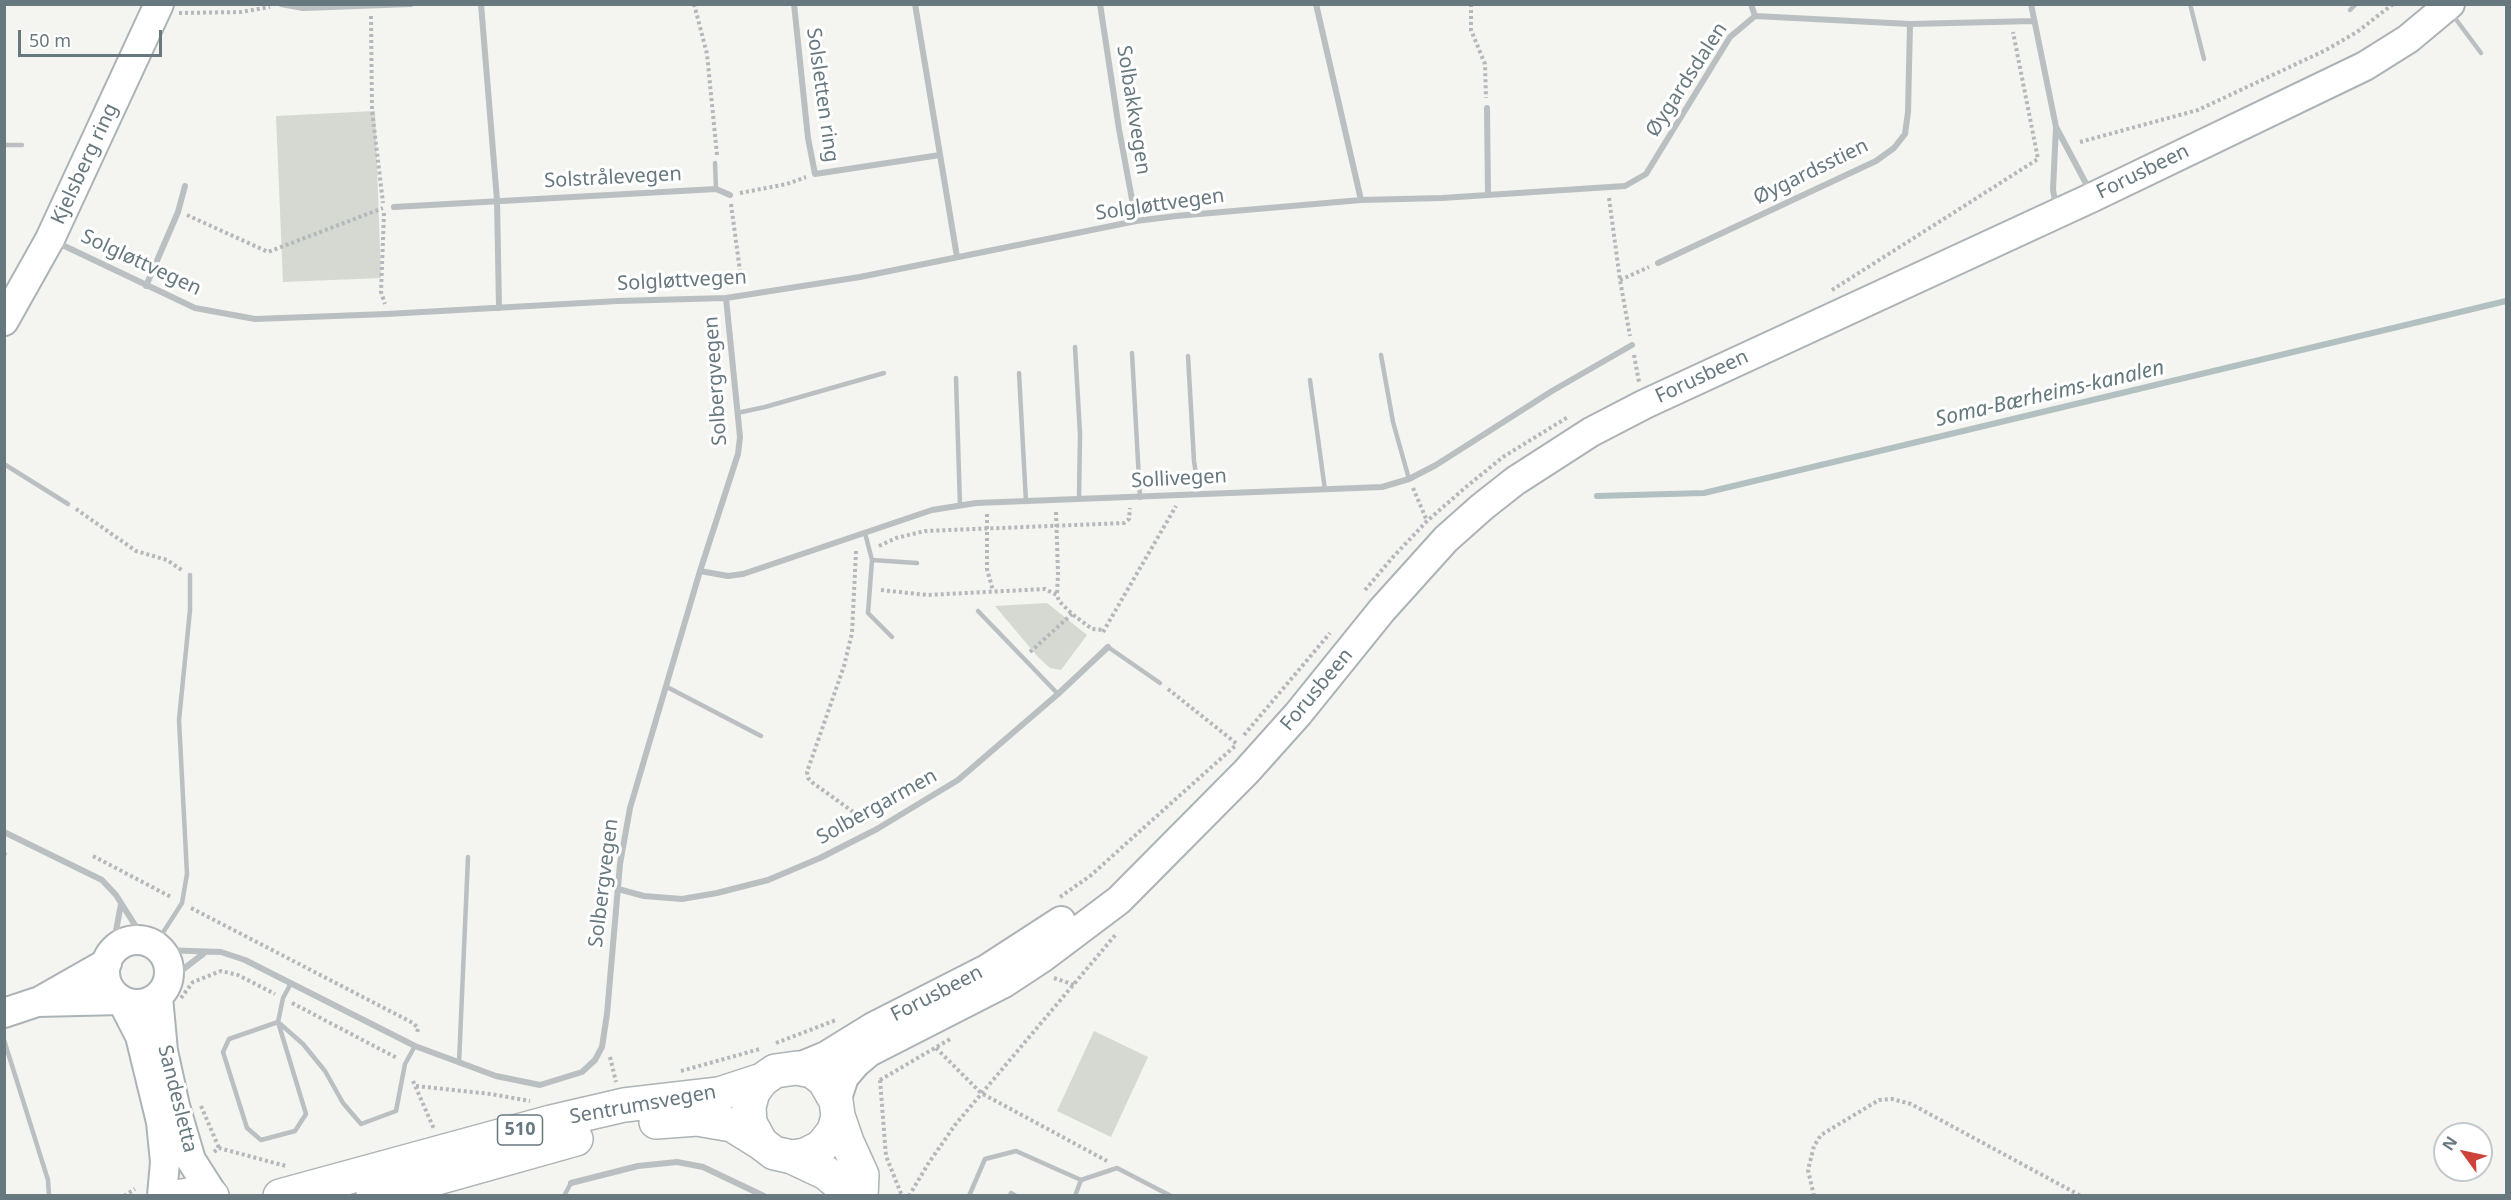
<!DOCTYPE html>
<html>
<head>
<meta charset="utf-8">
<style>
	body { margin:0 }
	#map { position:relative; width:2511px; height:1200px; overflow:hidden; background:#f4f4f1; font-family:"Noto Sans",sans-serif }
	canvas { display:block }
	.frame { position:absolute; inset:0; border:6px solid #67787f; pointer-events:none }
	.north { position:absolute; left:2433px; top:1122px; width:60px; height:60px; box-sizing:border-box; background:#fff; border:2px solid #c2c9cc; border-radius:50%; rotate:303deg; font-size:16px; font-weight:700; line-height:24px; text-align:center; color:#67787f }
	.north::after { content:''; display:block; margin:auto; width:21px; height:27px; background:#cd4239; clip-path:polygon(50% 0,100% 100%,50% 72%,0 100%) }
	.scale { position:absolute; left:18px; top:30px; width:144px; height:27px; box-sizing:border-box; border:3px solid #67787f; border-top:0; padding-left:8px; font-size:18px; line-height:21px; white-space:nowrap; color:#67787f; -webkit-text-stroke:4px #fff; paint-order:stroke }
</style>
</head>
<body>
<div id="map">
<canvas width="2511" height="1200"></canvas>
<div class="frame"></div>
<div class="north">N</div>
<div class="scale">50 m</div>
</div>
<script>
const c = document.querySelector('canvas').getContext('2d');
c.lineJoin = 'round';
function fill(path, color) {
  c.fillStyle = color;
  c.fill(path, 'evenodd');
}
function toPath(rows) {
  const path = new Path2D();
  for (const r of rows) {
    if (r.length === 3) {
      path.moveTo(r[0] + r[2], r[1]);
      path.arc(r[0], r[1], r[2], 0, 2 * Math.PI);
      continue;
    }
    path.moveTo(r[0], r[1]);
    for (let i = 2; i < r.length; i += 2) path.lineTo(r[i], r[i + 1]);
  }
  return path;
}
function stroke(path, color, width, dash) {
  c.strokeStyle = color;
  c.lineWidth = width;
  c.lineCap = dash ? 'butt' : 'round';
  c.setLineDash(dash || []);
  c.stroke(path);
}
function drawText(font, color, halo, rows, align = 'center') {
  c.font = font + ' "Noto Sans",sans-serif';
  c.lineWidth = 6;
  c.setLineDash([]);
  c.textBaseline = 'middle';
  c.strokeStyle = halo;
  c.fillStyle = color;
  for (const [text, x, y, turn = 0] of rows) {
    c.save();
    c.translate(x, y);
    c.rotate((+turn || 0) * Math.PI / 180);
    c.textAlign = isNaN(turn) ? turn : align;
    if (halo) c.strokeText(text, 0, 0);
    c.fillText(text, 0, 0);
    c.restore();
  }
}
fill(toPath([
	[375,111,381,278,283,282,276,116],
	[1047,603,1087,635,1061,670,1050,668,1038,657,995,606],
	[1094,1031,1148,1057,1111,1137,1057,1111]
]), '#d5d9d1');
stroke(toPath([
	[1597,496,1704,493,2506,301]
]), '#b2c0c1', 6);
const secondary = toPath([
	[4,321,50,239,159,4],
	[137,972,32],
	[158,997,163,1051,175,1106,191,1160,214,1196],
	[42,1000,107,963],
	[122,1001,140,1036,161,1122,165,1162,162,1196],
	[4,1013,37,1002,121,1000],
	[797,1068,826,1056,873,1027,987,969,1061,921],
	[836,1101,844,1077,856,1063,869,1052,1004,983,1042,958,1119,900,1246,772,1298,714,1382,610,1446,539,1482,507,1515,481,1591,432,1645,404,2093,197,2365,66,2408,39,2450,4]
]);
const primary = toPath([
	[838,1116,847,1142,862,1175,861,1196],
	[656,1122,697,1119,732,1125,761,1143],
	[792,1157,826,1173,851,1194,860,1196],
	[181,1196,203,1193,212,1196],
	[280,1196,551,1122,624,1105,719,1094,762,1080,775,1071,797,1068,812,1071,824,1080,836,1101,838,1116,834,1131,821,1147,805,1155,792,1157,774,1153,761,1143,750,1123,749,1107,753,1092,762,1080],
	[373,1196,576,1139]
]);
stroke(secondary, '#acb3b6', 32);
stroke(primary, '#aeb3b5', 36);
stroke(toPath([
	[694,4,707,54,717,155],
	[1471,4,1471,30,1485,64,1486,98],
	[179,13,241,12,270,7],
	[371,16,372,110,383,203],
	[2080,142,2198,110,2326,50,2357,32,2393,4],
	[740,193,787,184,806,177],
	[1609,198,1620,280,1630,336],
	[731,204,742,286],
	[384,213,381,292,385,304],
	[187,215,268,252,383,208],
	[1620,280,1649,267],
	[1832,290,2038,159,2013,32],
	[1634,355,1639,382],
	[1413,488,1427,521],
	[76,509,136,551,167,560,183,571],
	[1056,512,1058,574,1057,595],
	[987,514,987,569,993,591],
	[879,546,896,538,925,531,1124,523,1129,519,1130,508],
	[856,551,852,633,844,666,807,772,808,778,813,783,867,822],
	[881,590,927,595,1045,589,1057,595,1059,601,1072,614,1092,629,1103,630],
	[1365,590,1393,557,1427,521,1466,487,1503,457,1568,417],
	[1103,632,1176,506],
	[1030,652,1072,614],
	[1168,689,1237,744],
	[1244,735,1330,633],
	[4,855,7,850],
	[93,856,171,897],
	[1060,897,1090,876,1236,745],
	[191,908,413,1023,418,1028,417,1034],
	[1054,978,1074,985],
	[181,998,193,982,221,971,238,975,275,994],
	[292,1003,397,1058],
	[776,1043,836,1020],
	[936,1048,981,1093,1107,1161],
	[610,1057,616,1082],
	[681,1071,760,1049],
	[880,1080,952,1038],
	[880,1080,886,1156,902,1196],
	[413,1081,434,1129],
	[416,1086,491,1094,530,1101],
	[201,1106,219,1148],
	[214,1152,219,1148,286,1166],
	[124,1196,135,1189],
	[909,1196,928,1164,955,1125,1117,933],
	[1814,1196,1808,1170,1814,1146,1821,1135,1879,1100,1892,1099,1911,1104,2081,1196]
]), '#b4b8ba', 4, [3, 3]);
stroke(toPath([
	[2190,4,2204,59],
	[2350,10,2356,4],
	[2452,14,2481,53],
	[4,145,22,145],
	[715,163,716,189],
	[1075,347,1080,434,1079,499],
	[1132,353,1140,498],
	[1381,355,1393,422,1409,479],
	[1188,356,1194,461,1199,494],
	[1019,373,1026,502],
	[956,378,960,506],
	[1310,380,1325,490],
	[737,413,765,407,884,373],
	[4,464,68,504],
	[865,533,872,560,917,563],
	[872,560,868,613,892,637],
	[978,611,1058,694],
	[1108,647,1160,683],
	[667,687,761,736],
	[155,945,182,903,187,874,179,720,190,610,190,575],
	[290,985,283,998,278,1022,303,1044,325,1071,343,1103,361,1124,396,1111,405,1064,415,1046],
	[278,1022,306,1114,295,1131,261,1140,247,1128,223,1052,229,1039,278,1022],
	[4,1040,48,1180,49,1196],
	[459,1063,468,857],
	[564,1196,571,1183],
	[969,1196,985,1159,1016,1151,1081,1180,1117,1168,1171,1196],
	[1010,1196,1011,1193,1016,1196],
	[1075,1196,1081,1180]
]), '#babfc1', 4.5);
stroke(toPath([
	[281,4,303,8,411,4],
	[481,4,497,200,499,308],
	[794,4,808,138,815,174,940,155],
	[915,4,957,257],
	[1100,4,1119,129,1136,221],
	[1316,4,1361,200],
	[1751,4,1755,16],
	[2031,4,2056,127,2090,191],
	[1487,108,1488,195],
	[2056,127,2053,190,2056,206],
	[394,207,716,189,730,195],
	[56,242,195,308,255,319,387,314,618,301,726,298,860,277,1136,221,1176,216,1361,200,1442,198,1625,186,1646,174,1730,37,1755,16,1910,24,2034,21],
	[1658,263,1876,161,1894,148,1905,134,1908,112,1910,24],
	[146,286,178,212,185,186],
	[700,571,728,576,743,574,932,510,976,503,1382,487,1409,479,1436,465,1552,391,1632,345],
	[4,832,102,880,116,895,145,941],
	[618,889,644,896,682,899,717,893,768,880,820,858,877,829,958,780,1058,694,1108,647],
	[161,950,221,952,245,960,415,1046,496,1076,540,1085,582,1072,595,1060,602,1047,607,1014,620,864,630,808,700,571,738,454,740,437,726,298],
	[112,952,121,904],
	[168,981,203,954],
	[571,1183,638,1166,677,1162,703,1167,764,1196]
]), '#babfc1', 6);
stroke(secondary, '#fff', 28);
stroke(primary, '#fff', 33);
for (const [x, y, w] of [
	[520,1130,45]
]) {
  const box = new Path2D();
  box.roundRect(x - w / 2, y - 15, w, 30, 4.5);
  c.fillStyle = '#fff';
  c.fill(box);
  stroke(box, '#67787f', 1.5);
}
drawText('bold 18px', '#67787f', null, [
	["510",520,1130]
]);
drawText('20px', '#67787f', '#fff', [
	["Øygardsdalen",1687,80,-57],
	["Solsletten ring",822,95,82],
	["Solbakkvegen",1133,110,81],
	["Kjelsberg ring",85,164,-65],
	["Øygardsstien",1811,172,-26],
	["Forusbeen",2143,172,-26],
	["Solstrålevegen",613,178,-3],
	["Solgløttvegen",1160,205,-8],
	["Solgløttvegen",141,263,25],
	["Solgløttvegen",682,281,-3],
	["Forusbeen",1702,377,-25],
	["Solbergvegen",716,381,-94],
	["Sollivegen",1179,479,-3],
	["Forusbeen",1317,690,-50],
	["Solbergarmen",877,807,-29],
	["Solbergvegen",604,883,-83],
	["Forusbeen",937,994,-27],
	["Sandesletta",177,1099,76],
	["Sentrumsvegen",643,1105,-10]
]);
drawText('italic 21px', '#63797b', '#fff', [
	["Soma-Bærheims-kanalen",2050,394,-13]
]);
</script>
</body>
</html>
